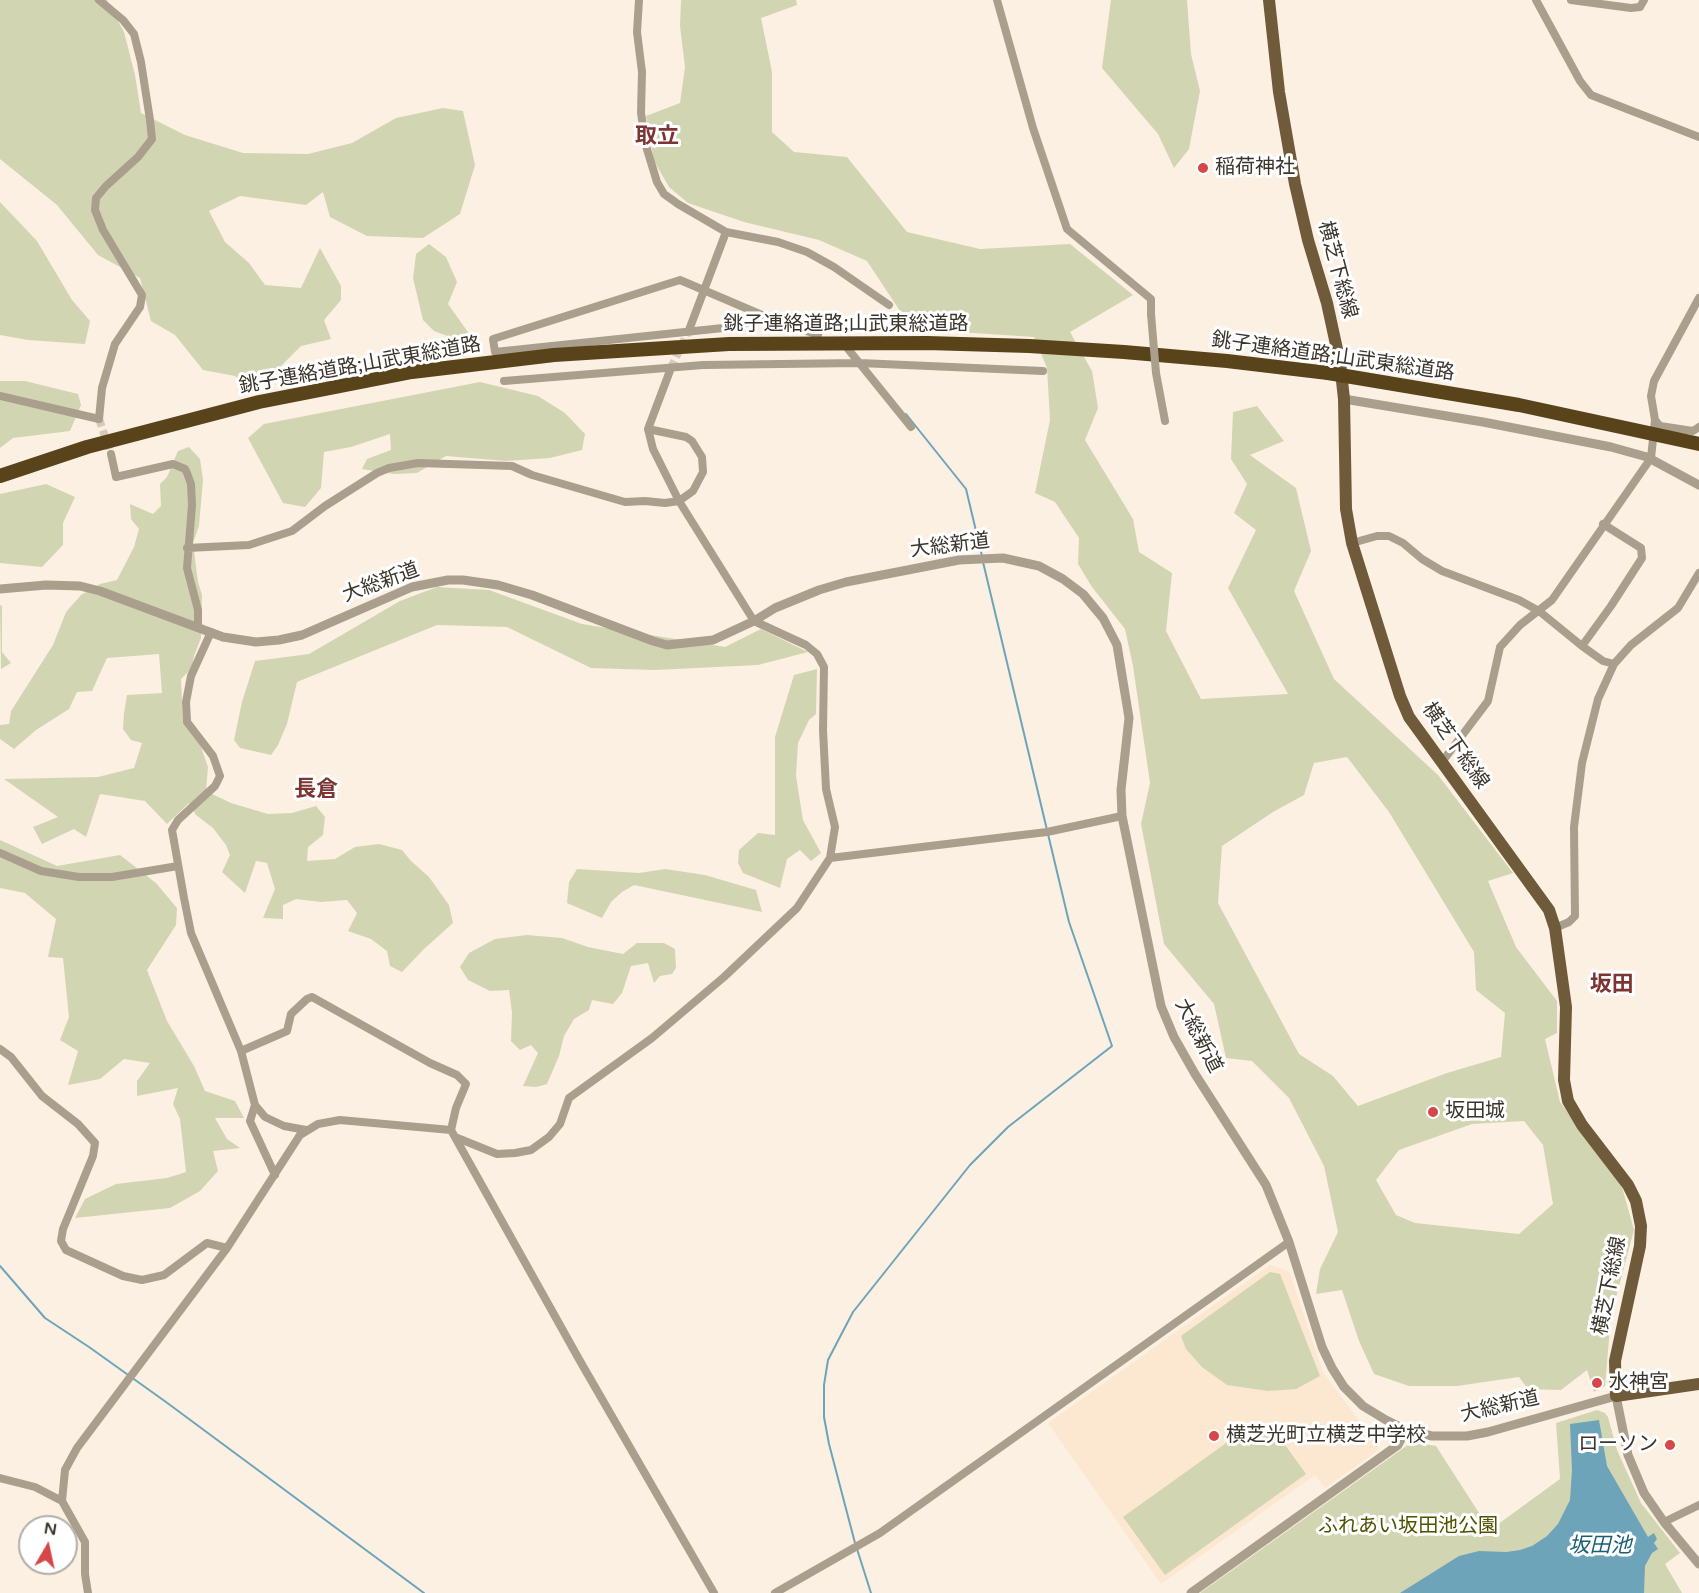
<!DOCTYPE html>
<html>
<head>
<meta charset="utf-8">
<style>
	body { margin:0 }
	#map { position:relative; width:1699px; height:1593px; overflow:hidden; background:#fcf0e2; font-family:"Varela Round",sans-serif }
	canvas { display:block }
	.north { position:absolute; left:18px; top:1515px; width:60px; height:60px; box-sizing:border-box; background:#fff; border:2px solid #b1aeaa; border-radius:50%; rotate:9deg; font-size:16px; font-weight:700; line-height:24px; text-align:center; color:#3b342b }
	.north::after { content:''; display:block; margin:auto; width:21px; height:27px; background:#d64748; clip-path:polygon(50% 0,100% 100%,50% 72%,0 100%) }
</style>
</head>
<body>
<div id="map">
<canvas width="1699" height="1593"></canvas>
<div class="north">N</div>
</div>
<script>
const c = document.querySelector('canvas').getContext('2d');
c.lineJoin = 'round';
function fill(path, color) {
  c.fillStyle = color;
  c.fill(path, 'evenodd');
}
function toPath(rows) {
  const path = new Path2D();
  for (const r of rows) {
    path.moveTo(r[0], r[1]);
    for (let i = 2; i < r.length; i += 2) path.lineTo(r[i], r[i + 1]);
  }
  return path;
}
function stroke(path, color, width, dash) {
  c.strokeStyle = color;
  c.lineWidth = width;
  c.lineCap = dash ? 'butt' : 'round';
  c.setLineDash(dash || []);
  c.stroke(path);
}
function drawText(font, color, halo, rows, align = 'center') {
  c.font = font + ' "Varela Round","Noto Sans JP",sans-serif';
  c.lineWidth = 6;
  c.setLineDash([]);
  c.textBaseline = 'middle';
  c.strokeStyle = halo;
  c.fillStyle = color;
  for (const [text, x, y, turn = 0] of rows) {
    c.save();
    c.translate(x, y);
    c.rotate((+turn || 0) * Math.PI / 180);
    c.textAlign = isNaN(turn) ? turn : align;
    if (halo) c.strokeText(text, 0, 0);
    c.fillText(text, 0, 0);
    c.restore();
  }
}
fill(toPath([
	[1270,1265,1289,1271,1323,1372,1380,1449,1325,1488,1315,1475,1161,1584,1048,1423]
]), '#fce7d0');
fill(toPath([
	[0,0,107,0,124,32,135,75,141,113,185,135,243,153,308,154,352,143,396,118,443,108,463,111,475,165,460,214,423,238,367,236,330,217,323,192,306,205,240,196,209,211,225,242,249,263,265,285,301,288,320,248,341,286,341,300,324,320,331,339,301,346,272,375,248,388,235,376,203,370,175,335,151,321,140,278,98,255,57,205,0,159],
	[681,0,796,0,797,5,761,18,772,72,772,132,794,152,847,157,907,232,980,249,1070,244,1133,295,1070,332,1092,371,1098,408,1085,440,1133,519,1139,552,1172,573,1166,631,1201,699,1288,694,1228,588,1256,530,1234,513,1247,484,1231,459,1233,412,1257,406,1284,441,1250,455,1296,488,1311,551,1294,591,1334,679,1438,775,1513,873,1488,881,1516,947,1557,1001,1557,1033,1545,1039,1560,1102,1622,1187,1634,1230,1611,1316,1605,1386,1594,1392,1587,1370,1561,1390,1528,1389,1519,1377,1457,1386,1409,1386,1374,1374,1359,1341,1342,1290,1316,1294,1320,1269,1338,1232,1324,1166,1289,1098,1252,1061,1226,1058,1214,1004,1164,944,1141,824,1150,783,1133,666,1125,629,1092,587,1078,564,1079,538,1055,502,1035,493,1050,420,1047,368,1034,337,928,330,900,311,867,261,819,240,744,222,688,203,669,187,654,161,646,116,680,103,685,67,680,26],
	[1347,757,1389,812,1474,952,1476,990,1505,1013,1501,1057,1447,1073,1358,1106,1333,1076,1299,1054,1218,903,1222,846,1273,812,1304,795,1314,763],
	[1524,1121,1543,1145,1553,1204,1519,1234,1415,1223,1396,1215,1376,1180,1399,1150,1472,1124],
	[1111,0,1187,0,1191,54,1200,91,1189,149,1174,168,1158,134,1102,68],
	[0,202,37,241,72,300,90,321,85,344,28,340,0,335],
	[429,244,446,257,457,282,448,304,470,335,469,344,434,331,423,320,413,278,416,254],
	[0,381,25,381,78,394,81,405,70,431,13,438,0,448],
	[480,382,538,396,565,413,585,434,582,450,550,458,506,461,446,456,417,473,394,474,362,469,367,459,391,450,390,434,351,447,324,452,321,488,305,507,283,503,248,438,264,424],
	[189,447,200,459,203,480,199,526,193,543,198,582,202,595,201,638,194,656,192,668,181,679,183,723,201,747,208,767,206,791,231,803,268,814,292,813,316,806,325,817,323,835,308,847,307,861,335,859,355,847,379,844,402,850,411,861,429,877,449,905,453,923,424,949,402,972,390,966,387,951,371,939,348,931,357,913,347,900,321,902,296,899,283,905,283,919,263,918,275,889,267,863,256,861,245,893,222,872,230,855,226,845,213,828,196,815,189,803,167,824,145,801,100,794,86,837,74,829,42,844,33,827,58,817,4,779,98,777,134,768,142,743,131,740,123,729,124,713,127,695,162,693,159,654,107,658,92,691,77,692,69,709,36,730,14,749,0,739,0,725,9,724,11,711,53,645,66,612,81,595,100,584,117,580,134,547,139,529,131,519,130,504,153,514,161,506,160,484,167,477,178,451],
	[46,484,75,497,63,523,63,545,42,567,0,563,0,494],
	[437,587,489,590,582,624,725,647,761,629,808,652,758,665,655,670,591,668,507,627,437,625,297,682,287,724,278,745,271,755,240,748,234,740,242,702,255,661,309,654,400,601],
	[0,605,2,606,2,652,11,663,1,669],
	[817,669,816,714,809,720,798,743,796,776,803,820,821,853,811,861,800,850,787,859,780,888,743,873,738,863,739,850,758,833,775,835,775,737,794,675],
	[0,840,57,866,120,855,156,883,177,908,176,925,147,970,167,1021,194,1066,205,1091,235,1101,244,1118,215,1118,227,1139,240,1148,213,1151,218,1171,200,1191,170,1208,75,1218,85,1199,116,1184,167,1178,186,1172,180,1119,173,1104,178,1088,137,1096,137,1081,150,1063,124,1059,100,1079,68,1085,78,1051,60,1040,69,1017,63,958,48,957,56,919,25,893,0,888],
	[577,869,639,873,665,869,705,875,756,890,762,912,634,885,622,892,611,902,602,918,567,903,569,882],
	[527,935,562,938,588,947,623,954,637,943,664,943,675,949,676,968,672,974,660,976,654,983,648,963,631,966,622,993,613,1004,592,1000,589,1010,574,1019,564,1036,559,1056,547,1084,536,1087,523,1086,538,1053,531,1045,520,1050,511,1041,512,1012,509,990,490,991,468,980,460,967,469,953,495,939],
	[1270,1272,1280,1274,1320,1376,1296,1389,1268,1391,1227,1385,1202,1367,1186,1349,1181,1336],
	[1597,1410,1605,1413,1608,1417,1617,1450,1641,1503,1680,1553,1665,1564,1682,1593,1200,1593,1412,1442,1436,1446,1490,1530,1560,1479,1556,1423],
	[1250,1426,1272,1427,1306,1474,1165,1575,1123,1517]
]), '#d2d5b1');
fill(toPath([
	[1599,1420,1607,1466,1648,1537,1654,1533,1657,1539,1654,1543,1658,1549,1652,1553,1645,1566,1644,1593,1400,1593,1459,1556,1479,1551,1506,1552,1520,1550,1532,1546,1547,1536,1558,1524,1570,1500,1572,1470,1570,1424]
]), '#6ea4b9');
stroke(toPath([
	[906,414,966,489,982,556],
	[0,1266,45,1318,89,1347,166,1402,424,1593],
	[855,1543,829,1444,824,1417,824,1385,828,1360,842,1333,853,1312,970,1165,1008,1127,1112,1046,1069,922,983,562],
	[857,1549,871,1593]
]), '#6ea4b9', 2);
stroke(toPath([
	[671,368,689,330],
	[99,419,111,454]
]), '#d5cabd', 8, [8, 4]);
stroke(toPath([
	[639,0,637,32,642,72,641,113,646,146,657,182,664,194,678,204,726,232,778,242,807,252,834,267,889,305],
	[997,0,1033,128,1067,229,1151,299,1151,314],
	[1536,0,1580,81,1591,95,1699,137],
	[1571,0,1631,8,1640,7,1644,0],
	[1699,298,1654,381,1651,396,1655,420,1660,426,1693,431,1699,427],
	[769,318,723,328,495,352,493,339,680,280,769,318,818,335],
	[689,330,726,232],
	[848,349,911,427],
	[504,381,703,365,860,363,1043,371],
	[0,396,99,419,102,388,115,344,140,307,142,295,103,230,95,210,96,198,106,186,138,157,152,139,150,120,141,62,134,34,123,20,99,0],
	[111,454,116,477,173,464,185,469,187,473,191,484,192,505,187,568,198,610,198,628],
	[1352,543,1377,536,1389,536,1403,543,1422,559,1442,571,1519,600,1539,611,1582,646,1603,661,1614,664],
	[187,548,249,545,292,531,325,506,377,473,389,468,418,463,512,466,532,475,625,502,645,501,665,503,679,501,693,491,703,472,702,457,692,441,686,437,648,429],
	[211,632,191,676,186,702,187,722,213,756,220,776,215,786,178,820,172,830,184,898,191,933,241,1051,255,1105,265,1117,284,1126,306,1130],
	[1582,646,1611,606,1642,558,1641,548,1603,524],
	[1442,762,1488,701,1500,647,1520,625,1552,600,1651,458,1655,420],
	[0,853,41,871,79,877,112,877,178,866],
	[830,858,1047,832,1122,816],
	[1555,928,1569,922,1575,916,1574,827,1582,763,1598,699,1614,664,1631,645,1678,608,1699,573],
	[0,1049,11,1057,42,1096,78,1124,95,1143,93,1156,63,1229,61,1241,66,1250,123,1276,142,1280,164,1275,207,1243,227,1248],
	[241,1051,287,1031,291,1014,307,999,312,997,430,1063,457,1075,466,1084,456,1108,451,1130,580,1361,714,1593],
	[255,1105,250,1121,275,1175],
	[455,1137,497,1154,515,1153,531,1150,549,1137,560,1124,569,1098,652,1038,724,977,797,908,830,858,835,827,826,789,823,730,824,667,817,654,806,645,754,621,679,501,653,449,648,429,671,368],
	[0,1478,35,1487,62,1501,85,1542,85,1574,88,1593],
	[62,1501,65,1470,77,1448,227,1248,300,1135,318,1124,340,1120,451,1130],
	[1664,1522,1699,1505],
	[775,1593,880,1533,1289,1242]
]), '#aa9f8d', 8);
stroke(toPath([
	[1344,399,1483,422,1611,447,1647,457,1699,485],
	[0,589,46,585,80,586,100,591,223,637,256,642,279,640,302,635,412,587,448,580,463,580,498,585,532,595,653,641,667,645,713,640,754,621,775,608,819,590,846,582,959,560,1003,558,1039,566,1063,579,1083,594,1103,618,1117,645,1129,718,1121,790,1122,816,1161,1006,1174,1037,1195,1074,1266,1185,1289,1242,1322,1347,1332,1368,1344,1387,1363,1406,1386,1420,1406,1430,1432,1436,1467,1436,1488,1432,1616,1396,1628,1455,1644,1493,1664,1522,1699,1564],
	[1191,1593,1398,1445,1406,1430]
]), '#aa9f8d', 9);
stroke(toPath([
	[1269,0,1279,92,1295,184,1308,240,1327,303,1340,363,1344,399,1346,509,1352,543,1400,696,1409,717,1549,910,1555,928,1566,1007,1564,1080,1568,1101,1582,1125,1628,1185,1636,1201,1641,1226,1640,1246,1615,1361,1616,1396,1699,1384]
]), '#6f5b3a', 12);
stroke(toPath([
	[0,476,87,447,259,402,412,372,554,355,729,344,927,343,1029,346,1124,352,1227,361,1328,373]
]), '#59431a', 14);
stroke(toPath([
	[1151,314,1156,373,1165,421]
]), '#aa9f8d', 8);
stroke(toPath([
	[1328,373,1519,405,1699,444]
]), '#59431a', 14);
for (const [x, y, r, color] of [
	[1203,168,6,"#d64748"],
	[1433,1112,6,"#d64748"],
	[1597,1383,6,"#d64748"],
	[1214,1436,6,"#d64748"],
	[1670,1445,6,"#d64748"]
]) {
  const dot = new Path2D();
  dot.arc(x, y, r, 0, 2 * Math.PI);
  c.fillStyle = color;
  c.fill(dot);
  stroke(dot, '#fff', 2);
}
drawText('20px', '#3b342b', '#fff', [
	["稲荷神社",1215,168],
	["坂田城",1445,1112],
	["水神宮",1609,1383],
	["横芝光町立横芝中学校",1226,1436],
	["ローソン",1658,1445,"right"]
], 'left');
drawText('20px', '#3b342b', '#fff', [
	["横芝下総線",1337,270,75],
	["銚子連絡道路;山武東総道路",846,325],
	["銚子連絡道路;山武東総道路",1333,357,8],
	["銚子連絡道路;山武東総道路",360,366,-10],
	["大総新道",950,546,-7],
	["大総新道",381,583,-20],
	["横芝下総線",1455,746,55],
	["大総新道",1198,1036,63],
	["横芝下総線",1610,1286,-79],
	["大総新道",1500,1407,-13]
]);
drawText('20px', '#515200', '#fff', [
	["ふれあい坂田池公園",1408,1527]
]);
drawText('italic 21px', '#185e74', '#fff', [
	["坂田池",1600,1546]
]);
drawText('bold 22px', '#7d3533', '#fff', [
	["取立",657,137],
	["長倉",316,790],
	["坂田",1612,985]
]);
</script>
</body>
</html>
